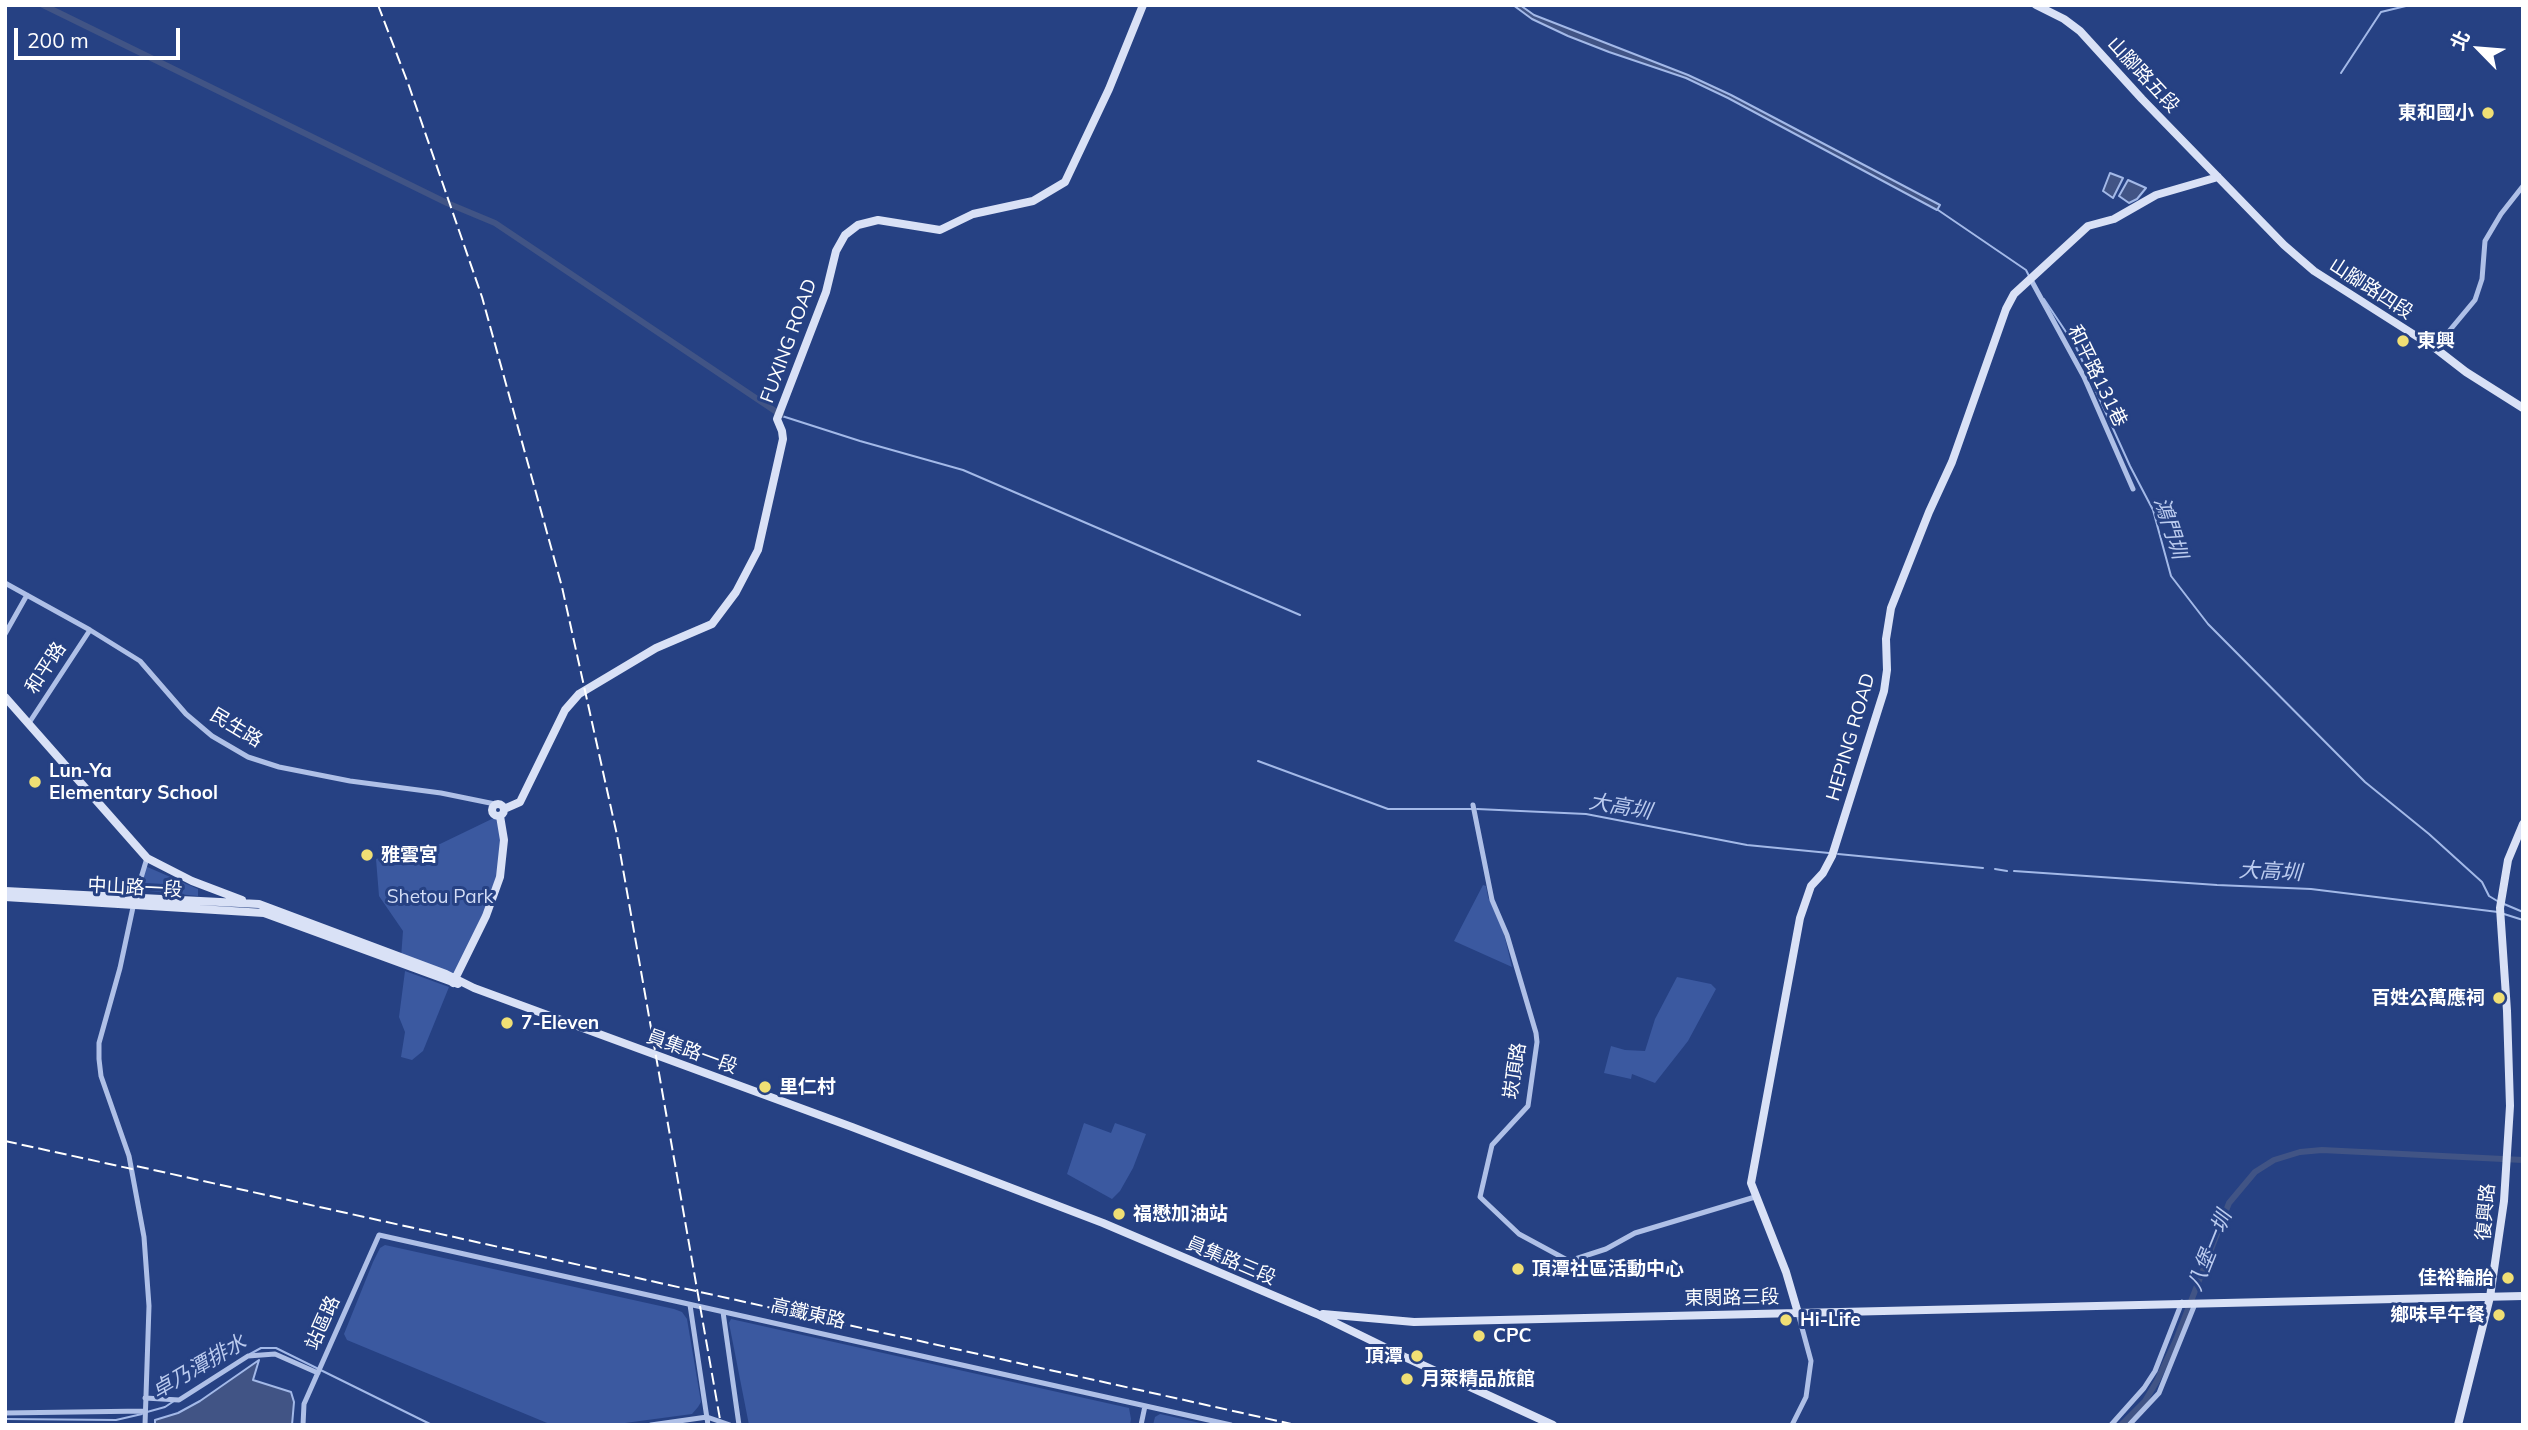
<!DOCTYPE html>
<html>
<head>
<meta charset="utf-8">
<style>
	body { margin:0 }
	#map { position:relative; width:2528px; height:1430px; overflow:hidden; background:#264183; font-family:Mulish,"Noto Sans TC",sans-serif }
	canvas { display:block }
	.frame { position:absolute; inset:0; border:7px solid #fff; pointer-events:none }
	.north { position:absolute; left:2444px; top:14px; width:70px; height:70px; -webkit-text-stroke:5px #264183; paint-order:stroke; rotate:295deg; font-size:19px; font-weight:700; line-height:28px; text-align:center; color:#fff }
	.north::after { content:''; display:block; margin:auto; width:24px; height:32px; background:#fff; clip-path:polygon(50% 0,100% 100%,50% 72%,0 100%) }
	.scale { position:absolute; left:14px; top:28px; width:166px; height:32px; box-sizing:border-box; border:4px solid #fff; border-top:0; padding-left:9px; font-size:21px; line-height:24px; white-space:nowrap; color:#fff; -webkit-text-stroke:5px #264183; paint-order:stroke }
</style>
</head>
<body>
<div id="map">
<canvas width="2528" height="1430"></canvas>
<div class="frame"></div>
<div class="north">北</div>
<div class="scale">200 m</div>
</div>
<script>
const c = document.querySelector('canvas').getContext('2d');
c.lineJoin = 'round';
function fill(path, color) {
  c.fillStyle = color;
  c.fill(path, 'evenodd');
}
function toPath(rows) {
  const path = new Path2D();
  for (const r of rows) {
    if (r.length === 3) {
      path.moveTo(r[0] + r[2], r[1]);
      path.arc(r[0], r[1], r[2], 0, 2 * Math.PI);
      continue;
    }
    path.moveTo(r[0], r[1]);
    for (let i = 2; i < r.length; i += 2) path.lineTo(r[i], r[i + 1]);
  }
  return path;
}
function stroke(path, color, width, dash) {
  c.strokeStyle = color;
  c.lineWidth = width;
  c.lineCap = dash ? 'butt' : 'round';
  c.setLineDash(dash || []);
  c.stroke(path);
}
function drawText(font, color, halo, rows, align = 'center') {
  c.font = font + ' Mulish,"Noto Sans TC",sans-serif';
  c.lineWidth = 6;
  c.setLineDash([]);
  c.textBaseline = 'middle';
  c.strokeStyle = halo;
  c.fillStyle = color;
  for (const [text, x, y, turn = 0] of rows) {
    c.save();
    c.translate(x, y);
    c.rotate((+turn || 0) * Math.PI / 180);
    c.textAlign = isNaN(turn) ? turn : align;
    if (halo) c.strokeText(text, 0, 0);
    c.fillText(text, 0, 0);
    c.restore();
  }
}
fill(toPath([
	[498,816,504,840,500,877,454,978,401,958,403,931,379,896,376,859,440,844],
	[145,866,198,889,198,896,139,890],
	[1483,885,1486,886,1488,897,1503,930,1512,967,1454,941],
	[405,971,449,987,423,1051,412,1060,401,1057,405,1032,399,1017],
	[1677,977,1711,984,1716,989,1688,1041,1655,1083,1632,1074,1631,1079,1604,1073,1611,1046,1625,1050,1645,1051,1655,1019],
	[1084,1123,1111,1133,1115,1123,1146,1134,1133,1168,1120,1191,1112,1199,1067,1174],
	[385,1245,674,1309,682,1312,687,1319,701,1402,698,1407,692,1414,610,1425,552,1425,347,1340,344,1334,373,1262,380,1248],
	[731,1319,1129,1408,1131,1419,1130,1425,749,1425,729,1323],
	[1160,1414,1209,1425,1153,1425,1155,1417]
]), '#3b59a0');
const water = toPath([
	[1513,5,1520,5,1534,15,1688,75,1731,95,1940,205,1937,210,1728,98,1686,78,1609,52,1568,36,1532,19,1513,5],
	[2110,173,2123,178,2113,198,2103,191,2110,173],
	[2128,180,2146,188,2137,199,2129,203,2119,196,2128,180],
	[259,1360,253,1380,291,1392,294,1402,292,1425,155,1425,155,1420,178,1413,200,1401,259,1360]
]);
fill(water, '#415485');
stroke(water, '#a3b9e8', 2);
stroke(toPath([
	[2341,73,2381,12,2410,5],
	[1938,210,2026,270,2029,276],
	[2044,299,2076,347,2130,466,2153,510,2171,576,2208,624,2365,782,2429,834,2482,882,2489,896,2499,902],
	[782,416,860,441,963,470,1300,615],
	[1258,761,1388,809,1472,809],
	[1477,809,1586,814,1747,845,1829,853],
	[1838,854,1983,868],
	[1995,869,2007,871],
	[2014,871,2217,885,2311,889,2498,912],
	[2504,904,2523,912],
	[2504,914,2523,920],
	[250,1354,261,1348,276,1348,432,1425],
	[147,1412,165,1407,174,1401],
	[5,1419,116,1420,142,1414]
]), '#a3b9e8', 2);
stroke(toPath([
	[43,5,447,203,495,223,781,415],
	[2121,1425,2145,1401,2157,1381,2176,1340,2229,1203,2255,1172,2274,1160,2300,1152,2322,1150,2523,1160]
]), '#415485', 6);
stroke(toPath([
	[2030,278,2084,377,2133,489],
	[2435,348,2475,300,2482,279,2485,241,2501,214,2523,186],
	[5,583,90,630,140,661,186,714,212,736,248,757,279,767,350,781,441,793,495,804],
	[5,634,27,595],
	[29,723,90,630],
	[1473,805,1492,900,1507,935,1536,1033,1537,1042,1528,1106,1492,1145,1480,1197,1519,1234,1569,1261,1606,1249,1635,1233,1755,1197],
	[690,1305,708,1425],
	[723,1312,739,1425],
	[145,1398,179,1400,248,1356,275,1354,318,1373],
	[5,1413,145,1411],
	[145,1425,149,1306,144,1237,129,1156,101,1076,99,1059,99,1043,120,968,135,898,147,858],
	[303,1425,304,1404,379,1235,1231,1425],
	[651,1425,707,1417,730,1425],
	[1141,1425,1145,1406],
	[1792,1425,1806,1397,1811,1361,1798,1313],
	[2111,1425,2144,1388,2155,1371,2182,1302],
	[2129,1425,2159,1393,2195,1304]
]), '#afc0e7', 5);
stroke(toPath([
	[2036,5,2064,19,2080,31,2142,99,2284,245,2314,271,2435,348,2466,372,2523,408],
	[5,697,147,858,192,881,242,900],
	[498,810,6],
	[504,809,520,802,565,710,579,694,656,648,712,624,736,592,758,550,783,439,782,431,777,419,826,292,836,251,845,235,858,225,878,220,940,230,973,214,1033,201,1065,182,1109,89,1143,5],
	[5,891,259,904,446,974,474,988,852,1127,1103,1223,1317,1314,1407,1358,1553,1425],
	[5,897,264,913,458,984],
	[453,983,486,916,500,877,504,840,500,816],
	[1798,1313,1786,1272,1751,1183,1800,918,1811,886,1823,873,1832,856,1884,691,1887,670,1886,639,1891,608,1929,512,1952,462,2006,309,2014,294,2088,226,2114,219,2156,195,2218,177],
	[1323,1314,1414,1322,2523,1296],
	[2458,1425,2490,1297,2504,1201,2510,1106,2507,1011,2500,908,2508,860,2523,824]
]), '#d9e1f6', 8);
stroke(toPath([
	[378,5,409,86,482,297,562,587,617,835,721,1425],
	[5,1141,132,1169,136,1166,1296,1425]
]), '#fff', 2, [12, 5]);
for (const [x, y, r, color] of [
	[2488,113,7,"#f0df74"],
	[2403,341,7,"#f0df74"],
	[35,782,7,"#f0df74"],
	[367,855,7,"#f0df74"],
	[2499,998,7,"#f0df74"],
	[507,1023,7,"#f0df74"],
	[765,1087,7,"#f0df74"],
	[1119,1214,7,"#f0df74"],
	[1518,1269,7,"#f0df74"],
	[2508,1278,7,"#f0df74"],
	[2499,1315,7,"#f0df74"],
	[1786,1320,7,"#f0df74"],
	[1479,1336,7,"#f0df74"],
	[1417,1356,7,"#f0df74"],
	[1407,1379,7,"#f0df74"]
]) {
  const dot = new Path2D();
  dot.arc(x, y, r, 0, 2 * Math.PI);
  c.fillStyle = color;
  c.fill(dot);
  stroke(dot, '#264183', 2.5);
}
drawText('19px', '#fff', '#264183', [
	["山腳路五段",2143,75,47],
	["山腳路四段",2371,289,33],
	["FUXING ROAD",789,341,-70],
	["和平路131巷",2097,376,64],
	["和平路",46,668,-57],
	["民生路",236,728,31],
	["HEPING ROAD",1851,737,-74],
	["中山路一段",135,888,3],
	["員集路一段",692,1052,20],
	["崁頂路",1515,1071,-81],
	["復興路",2486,1212,-85],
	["員集路三段",1231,1261,23],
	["東閔路三段",1732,1298,-1],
	["高鐵東路",808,1314,13],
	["站區路",323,1323,-66]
]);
drawText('bold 19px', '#fff', '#264183', [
	["東和國小",2474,113,"right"],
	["東興",2417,341],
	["Lun-Ya",49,771],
	["Elementary School",49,793],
	["雅雲宮",381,855],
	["百姓公萬應祠",2485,998,"right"],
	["7-Eleven",521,1023],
	["里仁村",779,1087],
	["福懋加油站",1133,1214],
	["頂潭社區活動中心",1532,1269],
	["佳裕輪胎",2494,1278,"right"],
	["鄉味早午餐",2485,1315,"right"],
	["Hi-Life",1800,1320],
	["CPC",1493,1336],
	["頂潭",1403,1356,"right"],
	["月萊精品旅館",1421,1379]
], 'left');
drawText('19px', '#d3ddf6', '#264183', [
	["Shetou Park",440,897]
]);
drawText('italic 21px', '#bbcbef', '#264183', [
	["鴻門圳",2170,528,72],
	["大高圳",1620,807,10],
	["大高圳",2270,872,3],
	["八堡一圳",2210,1251,-68],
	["卓乃潭排水",199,1367,-30]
]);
</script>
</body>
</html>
